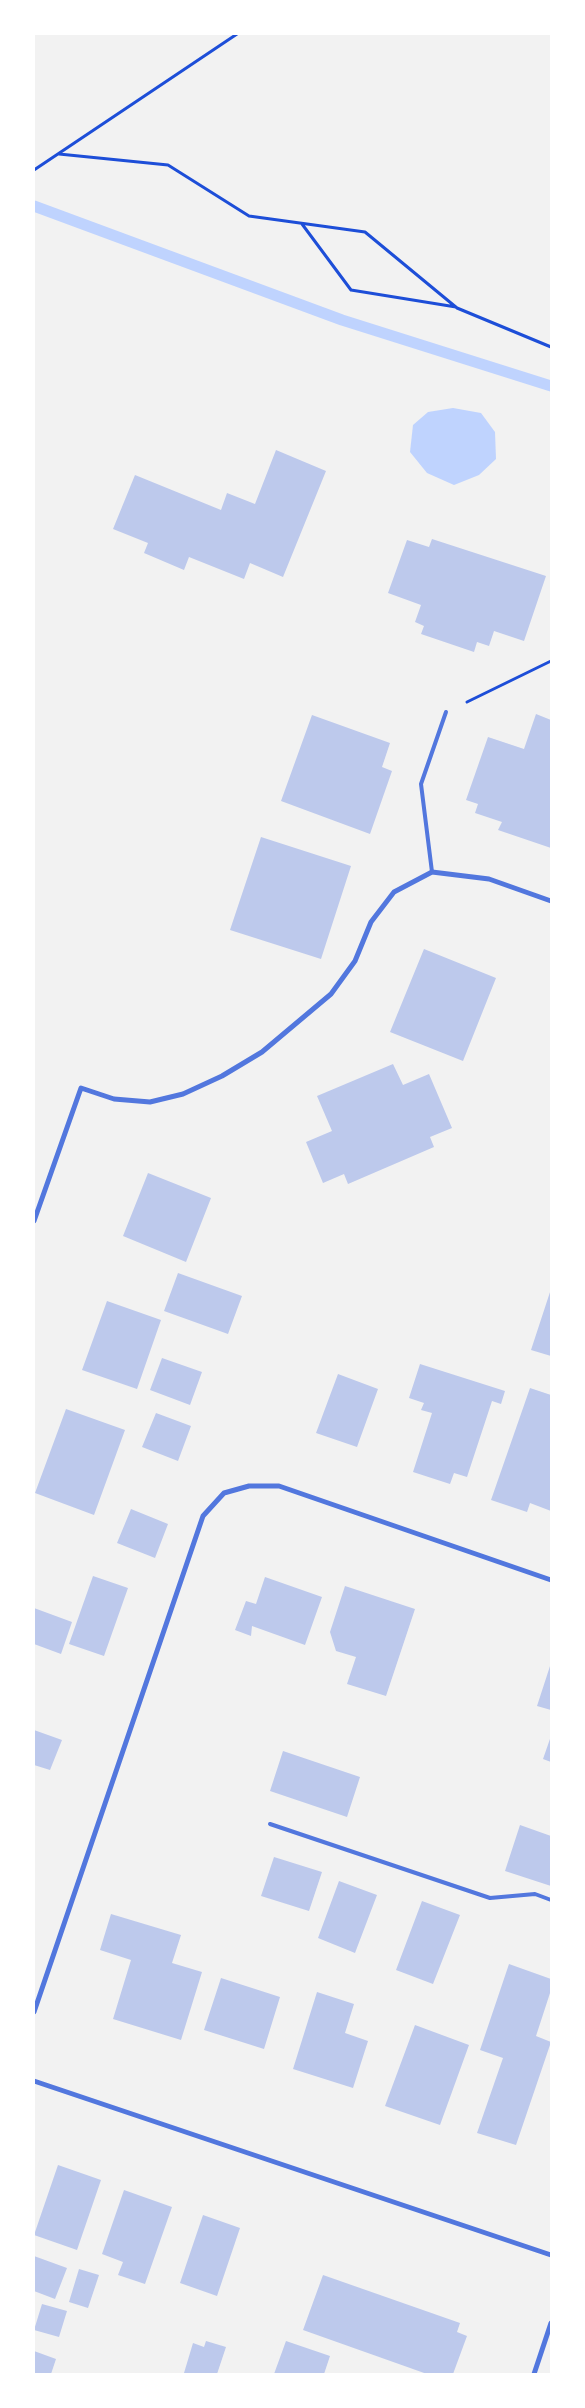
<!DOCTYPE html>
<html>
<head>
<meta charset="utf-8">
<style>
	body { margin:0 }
	#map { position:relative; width:585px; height:2408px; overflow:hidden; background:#f2f2f2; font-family:"Nunito Sans",sans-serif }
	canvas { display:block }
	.frame { position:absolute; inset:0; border:35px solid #fff; pointer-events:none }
</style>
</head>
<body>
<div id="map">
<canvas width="585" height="2408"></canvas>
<div class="frame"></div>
</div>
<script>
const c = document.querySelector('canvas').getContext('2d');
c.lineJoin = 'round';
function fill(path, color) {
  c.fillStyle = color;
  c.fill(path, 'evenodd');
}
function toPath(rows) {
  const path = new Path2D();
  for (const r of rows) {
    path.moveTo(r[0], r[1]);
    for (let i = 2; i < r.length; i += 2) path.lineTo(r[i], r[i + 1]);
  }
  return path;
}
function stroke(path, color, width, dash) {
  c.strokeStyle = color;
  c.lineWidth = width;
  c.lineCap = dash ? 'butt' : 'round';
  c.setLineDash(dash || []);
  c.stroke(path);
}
fill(toPath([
	[453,408,481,413,495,432,496,459,479,475,454,485,427,473,410,452,413,425,428,412]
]), '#bfd3fe');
stroke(toPath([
	[34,206,342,320,551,386]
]), '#bfd3fe', 11);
fill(toPath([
	[276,450,326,471,283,577,250,563,244,579,189,557,184,570,144,553,148,543,113,529,135,475,221,510,227,493,255,504],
	[432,539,546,576,524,641,494,631,489,646,477,642,474,652,421,634,424,626,415,622,421,605,388,593,407,540,429,547],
	[536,714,551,720,551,848,498,830,502,822,475,813,478,804,466,800,488,737,524,749],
	[312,715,390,743,382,767,392,771,370,834,281,801],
	[261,837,351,866,321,959,230,930],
	[424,949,496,978,463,1061,390,1032],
	[393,1064,403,1085,429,1074,452,1128,430,1137,434,1147,348,1184,344,1174,323,1183,306,1142,332,1131,317,1096],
	[148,1173,211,1198,186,1262,123,1236],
	[178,1273,242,1296,228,1334,164,1311],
	[551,1289,551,1356,531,1350],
	[107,1301,161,1320,137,1389,82,1370],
	[162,1358,202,1372,190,1405,150,1390],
	[420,1364,505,1391,501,1404,492,1401,467,1477,454,1473,450,1484,413,1472,432,1413,421,1410,424,1403,409,1398],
	[338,1374,378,1389,357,1447,316,1433],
	[530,1388,551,1395,551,1511,530,1503,527,1512,491,1500],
	[66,1409,125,1430,94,1515,35,1493],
	[156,1413,191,1426,178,1461,142,1447],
	[131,1509,168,1524,155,1558,117,1543],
	[93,1576,128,1588,104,1656,69,1644],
	[265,1577,322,1597,305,1645,252,1626,251,1636,235,1630,246,1601,256,1604],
	[345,1586,415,1609,386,1696,347,1684,356,1657,336,1651,330,1632],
	[34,1608,72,1622,61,1654,34,1644],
	[551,1663,551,1710,537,1706],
	[34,1730,62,1740,50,1770,34,1765],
	[551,1736,551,1762,543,1759],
	[283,1751,360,1777,347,1817,270,1791],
	[520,1825,551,1836,551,1886,505,1871],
	[274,1857,322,1872,309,1911,261,1896],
	[339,1881,377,1895,355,1953,318,1938],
	[422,1901,460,1915,433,1984,396,1970],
	[111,1914,181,1935,172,1963,202,1972,181,2040,113,2019,131,1960,100,1950],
	[509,1964,551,1979,551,1990,536,2036,551,2042,516,2145,477,2133,503,2058,480,2050],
	[221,1978,280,1997,264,2049,204,2030],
	[317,1992,354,2004,345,2033,368,2041,353,2088,293,2069],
	[415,2025,469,2045,440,2125,385,2106],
	[58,2165,101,2180,77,2250,34,2235],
	[124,2190,172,2207,145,2284,118,2275,123,2262,102,2254],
	[203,2215,240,2228,217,2296,180,2283],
	[34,2256,67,2268,55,2299,34,2291],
	[79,2269,99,2275,88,2308,69,2302],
	[323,2275,460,2323,457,2332,467,2336,453,2374,427,2374,303,2330],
	[42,2304,67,2311,59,2337,34,2330],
	[206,2341,226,2347,217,2374,184,2373,193,2343,204,2347],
	[286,2341,330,2356,324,2374,274,2374],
	[34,2351,56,2359,51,2374,34,2374]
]), '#bdc9ec');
stroke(toPath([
	[59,154,168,165,249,216,365,232,457,308,551,347],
	[34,170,237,34],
	[302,224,351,290,456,307],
	[467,702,551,661]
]), '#1d4ed8', 3);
stroke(toPath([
	[432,872,421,784,446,712],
	[270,1824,490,1898,535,1894,551,1900]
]), '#5277de', 4);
stroke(toPath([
	[34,1221,81,1088,114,1099,150,1102,183,1094,222,1076,262,1052,331,994,355,961,371,922,394,892,432,872,489,879,551,901],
	[34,2012,203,1516,224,1493,249,1486,279,1486,551,1580],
	[34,2081,551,2255],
	[534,2374,551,2323]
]), '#5277de', 5);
</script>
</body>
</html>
